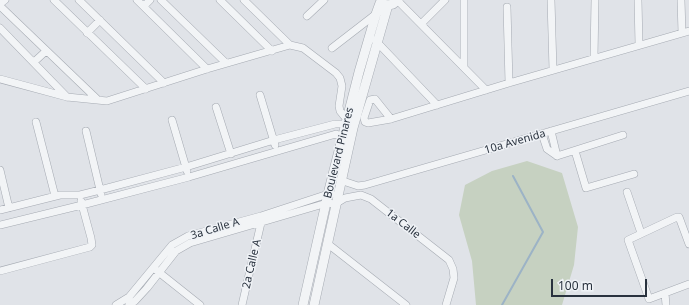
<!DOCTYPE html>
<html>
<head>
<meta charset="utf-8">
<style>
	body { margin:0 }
	#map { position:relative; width:689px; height:305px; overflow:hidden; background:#e0e3e8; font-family:"Noto Sans",sans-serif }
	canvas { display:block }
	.scale { position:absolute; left:551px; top:279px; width:96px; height:18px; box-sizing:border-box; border:2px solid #29323e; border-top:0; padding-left:5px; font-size:12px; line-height:14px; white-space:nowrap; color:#29323e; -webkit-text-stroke:3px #eff2f6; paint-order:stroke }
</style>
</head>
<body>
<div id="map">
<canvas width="689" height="305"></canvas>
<div class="scale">100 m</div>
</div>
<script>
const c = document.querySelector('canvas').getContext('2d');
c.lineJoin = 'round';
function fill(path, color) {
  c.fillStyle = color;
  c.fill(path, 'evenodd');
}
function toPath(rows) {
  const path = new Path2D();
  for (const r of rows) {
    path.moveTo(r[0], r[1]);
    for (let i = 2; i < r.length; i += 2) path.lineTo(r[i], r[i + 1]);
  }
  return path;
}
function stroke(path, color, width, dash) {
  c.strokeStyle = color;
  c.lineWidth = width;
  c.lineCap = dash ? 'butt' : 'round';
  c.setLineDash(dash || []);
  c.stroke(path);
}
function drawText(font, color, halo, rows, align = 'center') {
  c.font = font + ' "Noto Sans",sans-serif';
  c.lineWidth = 3;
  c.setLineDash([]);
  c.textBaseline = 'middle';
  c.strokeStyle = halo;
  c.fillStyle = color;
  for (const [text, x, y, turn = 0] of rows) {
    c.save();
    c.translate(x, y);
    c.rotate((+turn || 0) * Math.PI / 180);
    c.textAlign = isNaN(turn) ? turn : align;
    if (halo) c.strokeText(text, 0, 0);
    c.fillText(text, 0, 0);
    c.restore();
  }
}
fill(toPath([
	[527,161,562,173,578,227,574,265,562,305,476,305,472,261,459,215,465,185,492,171]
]), '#c6d1c1');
stroke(toPath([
	[502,305,543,232,513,176]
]), '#9cb3c6', 2);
const minor = toPath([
	[54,0,146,89],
	[79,0,164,83],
	[137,0,207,69],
	[161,0,226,63],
	[220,0,272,51],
	[244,0,290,45],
	[551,0,553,70],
	[638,0,639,45],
	[681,0,682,33],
	[398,1,486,90],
	[0,4,5,0],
	[0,6,98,100],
	[144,6,150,0],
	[507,7,509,83],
	[307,16,324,0],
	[421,24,445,0],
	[0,28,67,97],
	[87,33,100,20],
	[375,40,437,105],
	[332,48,376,14],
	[594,58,595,0],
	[34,62,46,51],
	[464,67,464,0],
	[0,79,67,97,107,101,207,69,290,45,303,48,336,73,340,78,342,86,339,106,340,111,344,116,348,119,350,119],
	[260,95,275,145],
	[216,107,231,154],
	[391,119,375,99,370,100,364,118,365,122,368,123,391,119,509,83,689,31],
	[172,120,187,171],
	[36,122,55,196],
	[86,131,101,194],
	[551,131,557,156],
	[542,134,547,149,557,156],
	[575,151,586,188,634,174],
	[557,156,623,135],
	[0,170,9,208],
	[340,180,358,186,365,185,689,91],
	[627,192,641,233],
	[0,210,60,195,80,195,100,190,186,167,274,140,335,124,347,124,349,125],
	[0,225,82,205,189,177,336,134,347,139],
	[328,244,406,305],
	[689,244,679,217,677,217,628,240,649,299,689,284],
	[156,270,200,305],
	[0,271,90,247,92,245,91,238,81,201],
	[665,293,666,305],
	[116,305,129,297,172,245,188,236,261,216,328,194,332,194],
	[129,305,135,301,147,288,176,251,190,243,327,203,335,204,345,198,361,195,371,199,449,260,453,269,454,278,446,305],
	[242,305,261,223]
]);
const tertiary = toPath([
	[383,4,388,5,393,4,398,0],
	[303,305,328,194,359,72,376,14,380,3],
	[314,305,353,128,388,5]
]);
stroke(minor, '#a5aab2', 8);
stroke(tertiary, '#a5aab2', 10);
stroke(minor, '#f2f4f6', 7);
stroke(tertiary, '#f2f4f6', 9);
drawText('11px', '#29323e', '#eff2f6', [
	["10a Avenida",515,142,-16],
	["Boulevard Pinares",339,153,-76],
	["1a Calle",403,224,38],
	["3a Calle A",215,229,-17],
	["2a Calle A",252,264,-77]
]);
</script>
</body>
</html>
